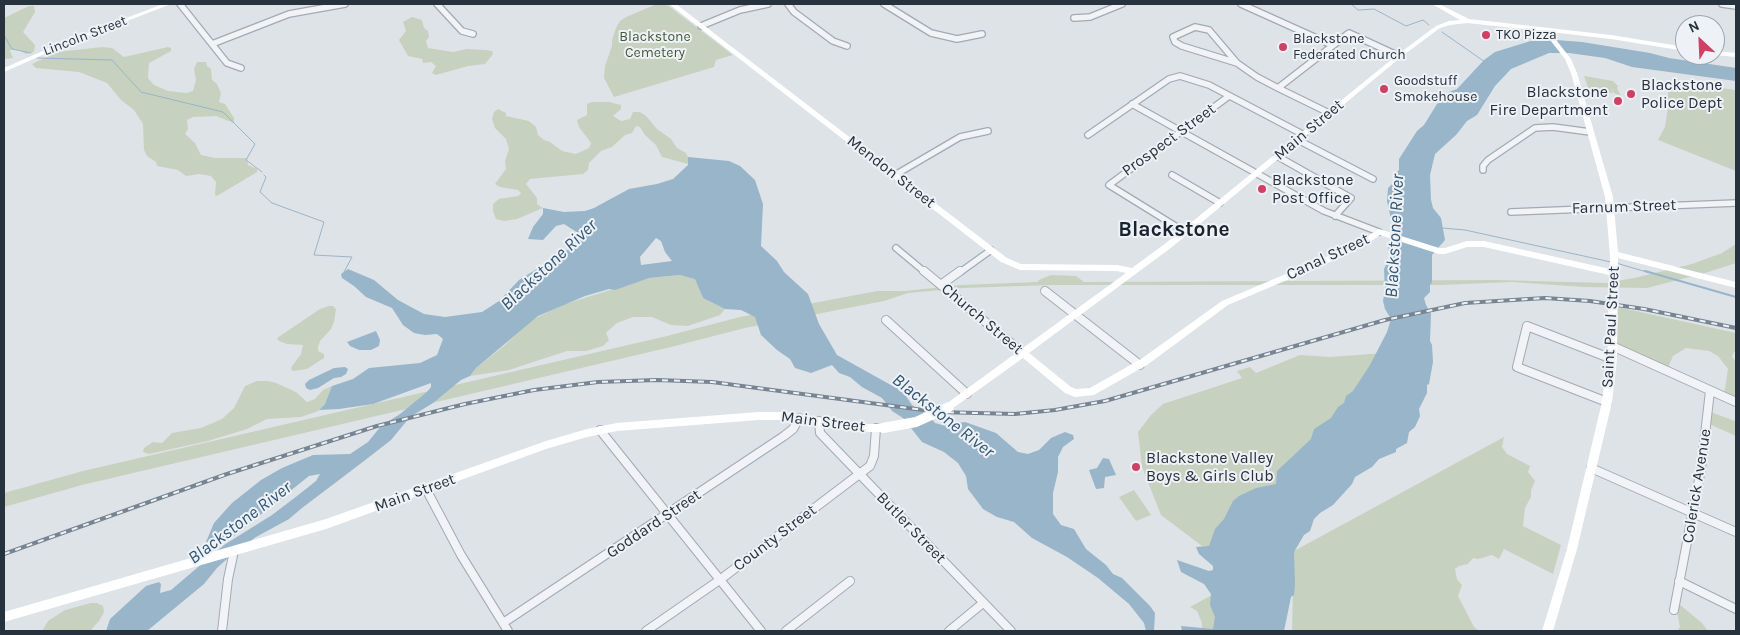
<!DOCTYPE html>
<html>
<head>
<meta charset="utf-8">
<style>
	body { margin:0 }
	#map { position:relative; width:1740px; height:635px; overflow:hidden; background:#dee3e8; font-family:Karla,sans-serif }
	canvas { display:block }
	.frame { position:absolute; inset:0; border:5px solid #27323f; pointer-events:none }
	.north { position:absolute; left:1675px; top:15px; width:50px; height:50px; box-sizing:border-box; background:#eef2f6; border:1px solid #9ea5ad; border-radius:50%; rotate:335deg; font-size:14px; font-weight:700; line-height:20px; text-align:center; color:#27323f }
	.north::after { content:''; display:block; margin:auto; width:18px; height:22px; background:#d04064; clip-path:polygon(50% 0,100% 100%,50% 72%,0 100%) }
</style>
</head>
<body>
<div id="map">
<canvas width="1740" height="635"></canvas>
<div class="frame"></div>
<div class="north">N</div>
</div>
<script>
const c = document.querySelector('canvas').getContext('2d');
c.lineJoin = 'round';
function fill(path, color) {
  c.fillStyle = color;
  c.fill(path, 'evenodd');
}
function toPath(rows) {
  const path = new Path2D();
  for (const r of rows) {
    path.moveTo(r[0], r[1]);
    for (let i = 2; i < r.length; i += 2) path.lineTo(r[i], r[i + 1]);
  }
  return path;
}
function stroke(path, color, width, dash) {
  c.strokeStyle = color;
  c.lineWidth = width;
  c.lineCap = dash ? 'butt' : 'round';
  c.setLineDash(dash || []);
  c.stroke(path);
}
function drawText(font, color, halo, rows, align = 'center') {
  c.font = font + ' Karla,sans-serif';
  c.lineWidth = 4;
  c.setLineDash([]);
  c.textBaseline = 'middle';
  c.strokeStyle = halo;
  c.fillStyle = color;
  for (const [text, x, y, turn = 0] of rows) {
    c.save();
    c.translate(x, y);
    c.rotate((+turn || 0) * Math.PI / 180);
    c.textAlign = isNaN(turn) ? turn : align;
    if (halo) c.strokeText(text, 0, 0);
    c.fillText(text, 0, 0);
    c.restore();
  }
}
fill(toPath([
	[657,4,666,4,733,55,716,60,714,67,614,97,604,78,605,66,612,46,612,40,616,28,620,21,626,17],
	[29,6,34,6,35,12,23,32,35,45,34,52,26,54,19,50,12,49,10,51,13,58,4,59,4,18],
	[412,17,422,20,424,28,428,31,429,37,426,41,428,48,453,52,467,49,486,50,492,51,493,54,485,64,468,66,436,75,432,73,436,66,431,62,423,63,422,59,408,56,399,40,406,31,403,22],
	[102,47,112,48,124,57,168,47,171,48,171,51,149,63,148,78,154,85,168,91,186,93,193,91,196,80,194,69,197,62,206,62,207,66,211,69,212,80,217,84,221,93,219,102,225,104,234,118,234,123,216,116,193,117,187,120,188,129,185,134,195,143,201,155,215,158,247,158,248,165,257,169,257,172,217,196,215,195,216,182,211,176,199,174,186,176,178,170,157,166,156,162,147,156,144,150,143,124,134,110,121,100,107,83,79,72,36,68,32,64,57,52],
	[1584,76,1613,81,1618,86,1617,88,1621,96,1614,93,1612,87,1613,93,1589,90],
	[1668,81,1736,90,1736,171,1658,140,1665,127,1668,107],
	[592,102,609,102,621,105,621,109,613,116,621,121,630,119,633,112,640,112,646,116,657,129,671,139,677,148,686,153,688,157,688,164,662,157,656,145,645,135,640,127,636,126,632,133,625,135,612,147,601,151,589,163,588,170,583,174,530,179,526,184,537,198,537,204,543,208,517,219,504,221,496,219,493,211,493,204,499,199,518,196,521,193,518,190,500,187,495,184,506,169,505,161,509,149,506,139,495,128,492,119,494,112,498,109,506,113,506,116,529,121,536,127,538,135,544,140,550,142,562,151,576,154,589,148,591,143,579,127,577,120,587,115,587,104],
	[1736,244,1736,263,1705,273,1647,288,1584,287,1512,282,1440,285,1052,285,963,288,908,293,884,301,745,328,671,347,82,485,4,507,4,493,83,471,667,336,740,317,877,291,905,291,961,285,1037,282,1041,279,1051,275,1076,276,1084,282,1497,280,1606,283,1634,278,1692,264,1722,253],
	[680,275,695,278,703,298,725,309,720,315,688,326,671,325,652,317,633,317,617,323,608,331,606,333,609,340,603,346,586,351,567,351,509,370,470,376,476,368,505,345,530,321,562,305,649,278],
	[329,306,333,306,336,309,334,322,331,329,320,341,318,347,318,351,324,354,324,358,307,369,293,371,291,369,292,366,301,354,303,345,287,344,279,341,277,338,320,309],
	[1613,306,1736,333,1736,352,1734,352,1732,357,1736,361,1736,401,1724,395,1728,369,1718,356,1709,351,1686,348,1673,356,1667,370,1616,349],
	[1385,353,1238,555,1202,546,1161,515,1142,467,1138,432,1151,415,1163,404,1242,378,1237,371,1250,367,1256,373,1300,355,1329,357],
	[257,381,268,381,276,383,296,392,307,402,315,399,323,390,332,386,325,404,318,411,301,417,267,419,247,429,208,441,149,454,143,452,144,448,153,442,162,443,172,433,201,428,222,419,234,408,245,386],
	[1708,411,1735,421,1736,436,1707,423],
	[1504,437,1502,447,1507,454,1530,466,1528,472,1535,481,1531,490,1531,497,1525,508,1523,526,1561,545,1553,574,1504,549,1499,559,1492,555,1478,559,1473,558,1468,564,1459,566,1455,569,1457,579,1462,585,1458,596,1474,627,1479,631,1292,631,1294,551],
	[1134,490,1151,515,1136,521,1119,497],
	[1223,589,1219,631,1202,630,1202,623,1197,611,1190,607],
	[91,603,97,603,103,606,104,612,99,621,90,631,42,631,48,621,65,610],
	[1679,604,1702,623,1708,631,1677,631,1680,627,1677,612]
]), '#c6d2bf');
fill(toPath([
	[1543,39,1582,42,1650,53,1669,58,1736,68,1736,81,1632,67,1605,58,1569,53,1549,53,1511,69,1495,86,1477,115,1467,121,1456,135,1435,154,1430,175,1431,200,1433,208,1441,218,1445,240,1432,255,1432,282,1430,285,1430,292,1424,298,1426,305,1431,314,1430,341,1432,345,1433,362,1429,384,1427,385,1427,393,1419,409,1420,416,1415,427,1409,432,1407,443,1396,449,1396,452,1379,459,1372,467,1355,477,1352,484,1333,505,1320,513,1314,519,1310,531,1304,535,1294,552,1295,585,1294,595,1291,597,1284,631,1182,631,1181,626,1213,629,1215,617,1210,605,1211,594,1204,584,1181,572,1177,560,1209,571,1213,570,1213,566,1199,554,1196,547,1209,546,1215,529,1224,519,1233,501,1239,496,1256,488,1276,484,1277,471,1311,439,1314,429,1331,418,1338,407,1344,403,1346,396,1353,391,1370,365,1387,332,1391,319,1385,309,1383,301,1385,290,1384,269,1390,256,1388,246,1398,226,1391,219,1387,201,1388,188,1394,182,1396,173,1399,170,1399,159,1417,131,1424,125,1437,104,1442,101,1449,92,1457,89,1484,60,1495,52,1534,40],
	[688,157,729,161,740,166,755,180,763,204,761,246,777,261,784,272,808,294,819,324,837,355,898,389,906,396,912,405,930,417,935,423,942,425,965,422,996,433,1018,452,1028,454,1039,450,1051,438,1065,432,1073,435,1074,439,1063,447,1058,457,1058,472,1053,493,1053,514,1061,525,1074,529,1086,549,1106,565,1113,574,1122,578,1150,606,1155,613,1154,631,1146,631,1144,623,1129,604,1098,578,1067,557,1032,538,1014,522,997,517,983,509,968,489,966,476,958,463,944,452,922,442,903,418,892,411,882,398,862,387,850,377,839,373,832,365,811,373,795,368,790,359,777,350,761,335,755,317,741,310,725,309,703,298,695,279,680,275,649,278,615,290,609,289,585,296,538,316,476,368,470,376,461,380,433,403,410,417,391,440,364,461,302,508,289,519,256,537,229,557,217,568,204,584,147,631,106,631,110,619,146,586,159,582,161,584,160,593,171,590,224,545,272,515,297,496,316,481,320,474,309,476,235,535,224,541,206,542,214,523,232,503,261,480,282,468,313,455,350,454,368,442,381,426,400,414,427,392,431,387,431,383,373,404,339,409,319,410,325,404,332,386,353,379,369,368,420,363,437,355,443,339,437,334,425,335,414,333,403,325,392,308,366,297,354,286,342,278,341,274,348,269,374,280,398,300,424,314,445,317,482,312,499,301,519,280,569,249,576,242,578,233,564,224,556,226,543,240,528,239,533,227,543,214,543,208,564,212,585,211,594,208,629,189,657,184,673,179,688,165],
	[656,238,661,241,665,252,672,261,641,265,640,257],
	[376,331,380,340,379,346,371,350,359,350,350,346,347,342],
	[345,367,348,369,346,374,341,377,334,378,318,388,310,390,306,388,305,384,309,380,334,368],
	[1103,458,1109,459,1116,475,1105,477,1104,488,1096,489,1089,470,1097,468]
]), '#98b5c9');
stroke(toPath([
	[1351,4,1358,10,1374,9,1406,26,1423,20,1429,25],
	[1442,32,1485,62],
	[4,35,12,49,31,53],
	[37,58,112,60,141,92,223,112,255,144,246,160,262,172],
	[264,175,266,177,260,192,272,203,324,222,314,255,352,257,344,272],
	[1442,228,1465,230,1611,262],
	[1616,263,1650,273]
]), '#98b5c9', 1);
stroke(toPath([
	[1645,271,1736,297]
]), '#98b5c9', 2);
const streetFar1 = toPath([
	[180,4,227,63,241,68],
	[437,4,462,31,473,34],
	[788,4,794,12,833,41,847,46],
	[884,4,931,33,957,39,982,34],
	[1241,4,1332,45],
	[1722,4,1736,6],
	[1074,18,1090,17,1122,4],
	[701,26,740,10,768,4],
	[1195,27,1209,30,1237,63,1182,46,1175,42,1173,37,1195,27],
	[212,44,289,14,345,4],
	[1237,63,1257,77,1278,88],
	[1132,104,1324,211,1379,232],
	[1329,113,1278,88,1349,33,1399,56],
	[1088,135,1169,79,1180,76,1209,85,1304,135],
	[1298,140,1373,179],
	[1277,156,1351,198,1335,216],
	[1483,170,1483,166,1488,160,1535,128,1553,127,1590,132],
	[895,175,960,137,988,131],
	[1172,175,1220,203],
	[1511,212,1736,203],
	[1185,232,1109,185,1229,96],
	[896,248,926,273],
	[959,273,991,250]
]);
const street = toPath([
	[924,271,1023,353],
	[942,284,960,271],
	[1045,291,1140,365],
	[886,320,967,394],
	[1612,346,1736,402],
	[1607,402,1517,367,1527,326,1612,359],
	[819,421,820,433,1011,631],
	[600,430,761,631],
	[1591,468,1736,532],
	[426,489,461,555,508,631],
	[1679,581,1736,609],
	[1674,610,1701,469,1710,391],
	[503,623,784,436,793,429,799,418],
	[222,631,228,579,234,551],
	[646,631,721,579,870,466,874,456,876,428],
	[786,631,850,581],
	[949,631,983,603]
]);
stroke(streetFar1, '#a3aab2', 8);
stroke(street, '#a3aab2', 10);
stroke(streetFar1, '#f1f3f6', 5.5);
stroke(street, '#f1f3f6', 8);
fill(toPath([
	[163,4,171,4,65,45,4,72,4,68,61,43,163,4],
	[669,4,676,4,1007,258,1021,264,1117,265,1132,268,1166,243,1397,55,1436,26,1449,21,1460,20,1432,4,1439,4,1469,19,1611,35,1685,47,1685,51,1611,39,1550,32,1571,59,1577,73,1613,197,1618,252,1736,282,1736,288,1618,258,1617,359,1612,402,1577,549,1553,631,1542,631,1567,549,1602,402,1607,359,1609,275,1484,247,1467,247,1445,254,1439,254,1380,235,1364,246,1339,258,1228,305,1147,365,1094,395,1075,397,1065,393,1023,358,949,411,946,410,944,407,946,404,1126,273,1117,271,1020,270,1001,262,669,4],
	[1467,23,1543,31,1565,59,1571,73,1605,197,1610,255,1610,269,1484,241,1467,241,1445,248,1439,248,1379,229,1358,242,1333,254,1222,301,1141,359,1090,388,1076,389,1071,387,1029,353,1172,247,1401,57,1440,28,1450,25,1467,23],
	[1715,51,1736,53,1736,57,1715,55,1715,51],
	[759,412,785,412,857,424,883,424,886,425,888,428,886,431,883,432,857,432,785,420,759,420,617,431,587,437,546,449,326,529,4,622,4,612,326,519,546,441,587,429,617,423,759,412]
]), '#fff');
const rail = toPath([
	[4,554,227,474,377,426,465,404,534,390,598,382,657,380,712,382,938,412,1015,414,1055,410,1105,401,1385,320,1465,303,1545,298,1590,301,1644,309,1736,328]
]);
stroke(rail, '#778492', 4);
stroke(rail, '#eef2f6', 2, [6]);
stroke(toPath([
	[883,428,916,422,949,407]
]), '#fff', 10);
for (const [x, y, r, color] of [
	[1486,35,5,"#d04064"],
	[1283,47,5,"#d04064"],
	[1384,89,5,"#d04064"],
	[1631,94,5,"#d04064"],
	[1618,101,5,"#d04064"],
	[1262,189,5,"#d04064"],
	[1136,467,5,"#d04064"]
]) {
  const dot = new Path2D();
  dot.arc(x, y, r, 0, 2 * Math.PI);
  c.fillStyle = color;
  c.fill(dot);
  stroke(dot, '#eef2f6', 2);
}
drawText('14px', '#27323f', '#eef2f6', [
	["TKO Pizza",1496,35],
	["Blackstone",1293,39],
	["Federated Church",1293,55],
	["Goodstuff",1394,81],
	["Smokehouse",1394,97]
], 'left');
drawText('14px', '#27323f', '#eef2f6', [
	["Lincoln Street",85,36,-21]
]);
drawText('14px', '#3f5b34', '#eef2f6', [
	["Blackstone",655,37],
	["Cemetery",655,53]
]);
drawText('16px', '#27323f', '#eef2f6', [
	["Blackstone",1641,85],
	["Police Dept",1641,103],
	["Blackstone",1608,92,"right"],
	["Fire Department",1608,110,"right"],
	["Blackstone",1272,180],
	["Post Office",1272,198],
	["Blackstone Valley",1146,458],
	["Boys & Girls Club",1146,476]
], 'left');
drawText('16px', '#27323f', '#eef2f6', [
	["Main Street",1309,130,-40],
	["Prospect Street",1169,140,-36],
	["Mendon Street",891,172,38],
	["Farnum Street",1624,207,-2],
	["Canal Street",1328,257,-25],
	["Church Street",982,319,40],
	["Saint Paul Street",1611,327,-87],
	["Main Street",823,422,7],
	["Colerick Avenue",1697,486,-81],
	["Main Street",415,493,-20],
	["Goddard Street",654,524,-34],
	["Butler Street",911,528,46],
	["County Street",775,538,-37]
]);
drawText('italic 18px', '#315573', '#eef2f6', [
	["Blackstone River",1395,236,-87],
	["Blackstone River",549,265,-43],
	["Blackstone River",943,416,38],
	["Blackstone River",240,523,-37]
]);
drawText('bold 21px', '#192330', '#eef2f6', [
	["Blackstone",1174,230]
]);
</script>
</body>
</html>
